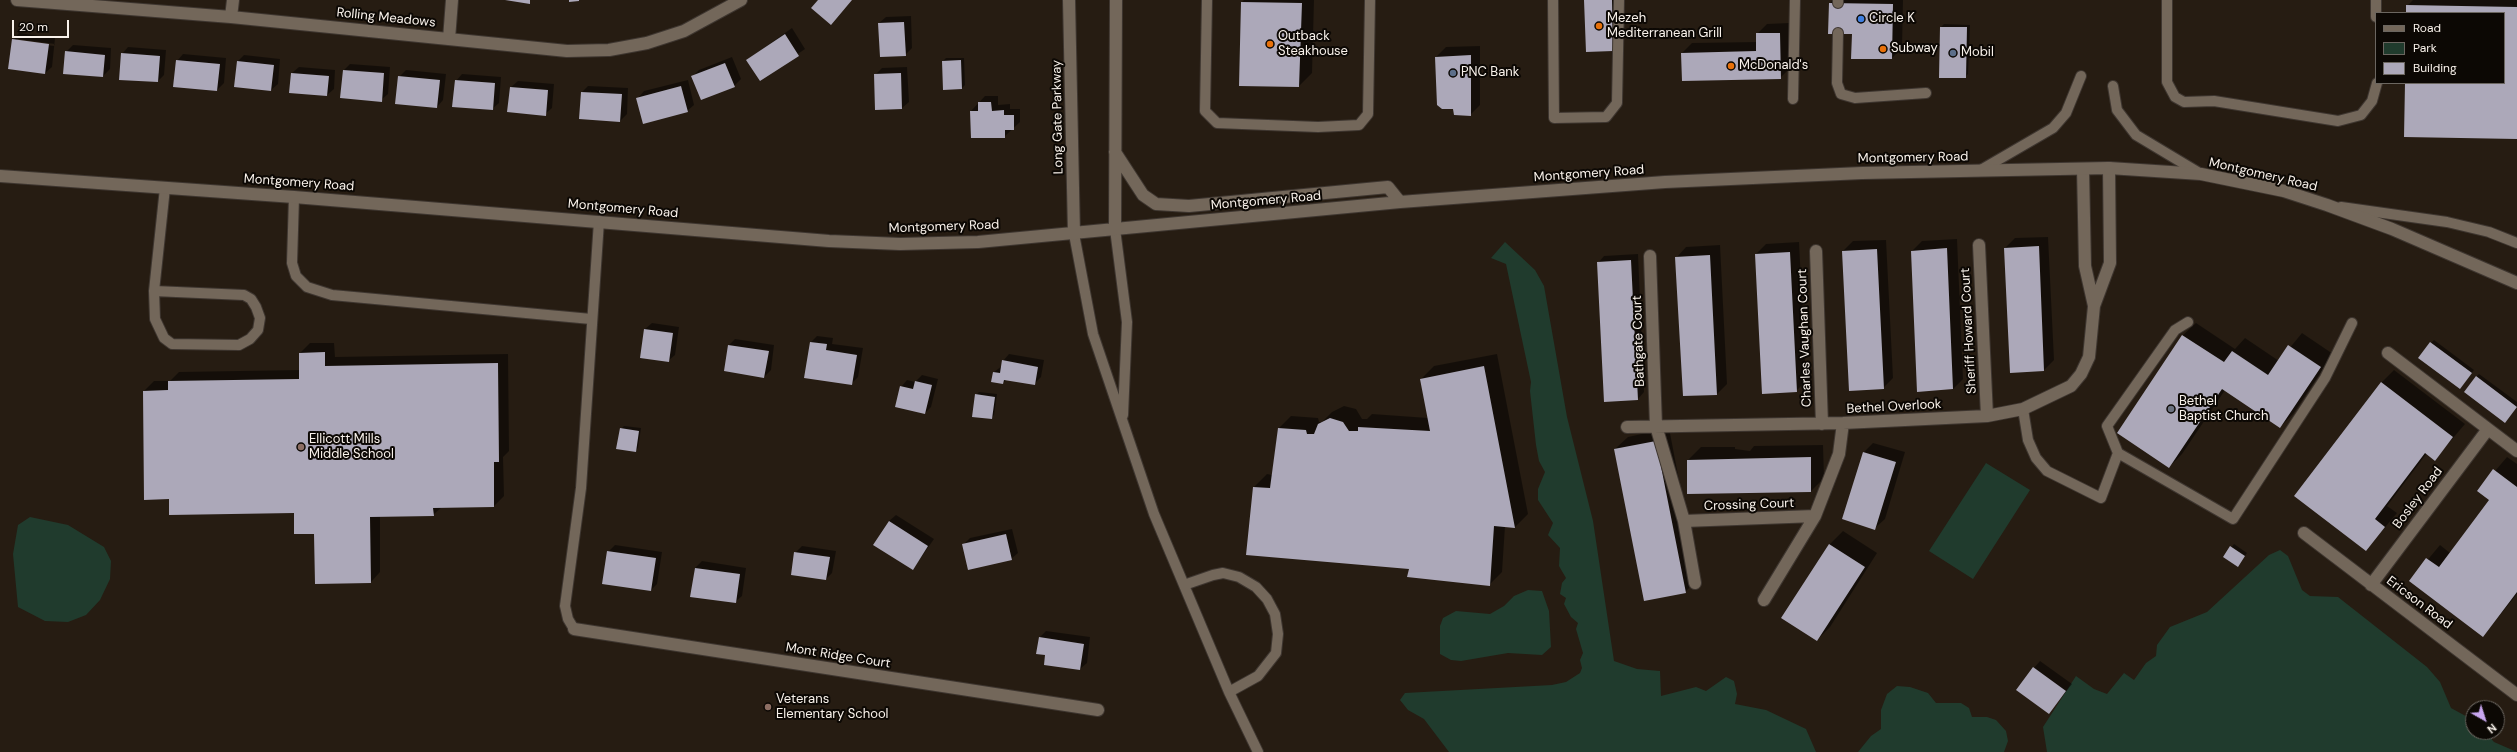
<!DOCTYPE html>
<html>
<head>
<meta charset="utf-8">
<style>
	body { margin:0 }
	#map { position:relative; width:2517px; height:752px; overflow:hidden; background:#261c12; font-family:"DM Sans",sans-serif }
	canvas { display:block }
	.legend { position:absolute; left:2375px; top:12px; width:130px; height:72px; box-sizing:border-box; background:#0c0804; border:1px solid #6b6660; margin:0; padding:5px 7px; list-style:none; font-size:12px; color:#f9f2eb }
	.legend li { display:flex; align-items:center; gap:8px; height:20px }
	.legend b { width:20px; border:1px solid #6b6660 }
	.north { position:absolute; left:2465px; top:700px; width:40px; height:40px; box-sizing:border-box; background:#0c0804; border:1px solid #6b6660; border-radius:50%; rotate:141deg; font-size:11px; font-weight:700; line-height:16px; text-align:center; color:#f9f2eb }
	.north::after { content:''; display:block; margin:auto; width:14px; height:18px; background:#c8a6ef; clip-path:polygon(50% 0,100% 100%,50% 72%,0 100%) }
	.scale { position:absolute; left:12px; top:20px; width:57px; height:18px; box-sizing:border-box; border:2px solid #f9f2eb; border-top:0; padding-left:5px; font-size:12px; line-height:14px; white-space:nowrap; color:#f9f2eb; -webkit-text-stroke:3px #0c0804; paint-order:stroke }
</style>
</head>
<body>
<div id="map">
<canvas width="2517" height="752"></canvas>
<ul class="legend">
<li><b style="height:5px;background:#73675a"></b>Road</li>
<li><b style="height:11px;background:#203b2d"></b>Park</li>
<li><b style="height:11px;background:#aca8b9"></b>Building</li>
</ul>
<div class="north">N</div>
<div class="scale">20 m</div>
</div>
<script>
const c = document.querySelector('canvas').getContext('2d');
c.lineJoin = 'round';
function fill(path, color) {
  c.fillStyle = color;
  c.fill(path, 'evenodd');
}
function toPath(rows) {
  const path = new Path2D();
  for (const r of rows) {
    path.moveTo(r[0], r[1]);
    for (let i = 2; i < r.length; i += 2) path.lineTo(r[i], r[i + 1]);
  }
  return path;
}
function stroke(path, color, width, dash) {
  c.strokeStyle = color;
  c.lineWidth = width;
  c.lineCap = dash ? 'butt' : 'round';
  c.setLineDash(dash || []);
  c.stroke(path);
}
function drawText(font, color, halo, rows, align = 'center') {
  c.font = font + ' "DM Sans",sans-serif';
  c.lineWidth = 4;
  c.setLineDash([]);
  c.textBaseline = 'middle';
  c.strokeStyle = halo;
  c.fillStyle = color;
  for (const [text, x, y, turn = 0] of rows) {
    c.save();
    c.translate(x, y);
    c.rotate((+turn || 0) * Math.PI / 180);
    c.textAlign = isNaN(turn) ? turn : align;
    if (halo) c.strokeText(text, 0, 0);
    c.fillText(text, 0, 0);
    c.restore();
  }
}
fill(toPath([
	[1505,242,1535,270,1544,286,1567,417,1593,521,1614,661,1637,669,1660,671,1661,696,1696,687,1706,691,1726,677,1734,681,1737,694,1735,704,1766,710,1806,729,1816,752,1449,752,1424,719,1408,710,1400,700,1405,693,1552,685,1566,682,1580,673,1582,668,1580,660,1583,653,1576,629,1578,623,1571,617,1564,604,1566,598,1560,594,1562,583,1566,578,1559,566,1560,548,1548,535,1553,523,1538,500,1538,489,1545,472,1539,461,1536,445,1530,391,1531,382,1506,264,1491,258],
	[1986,463,2030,490,1973,579,1929,551],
	[30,517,68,525,104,547,111,561,110,579,100,600,86,615,68,622,45,621,18,607,13,554,18,525],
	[2280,550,2288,556,2302,590,2310,596,2338,597,2427,667,2440,682,2451,708,2473,720,2473,732,2485,732,2494,742,2517,752,2047,752,2043,727,2076,676,2094,689,2107,694,2124,673,2134,680,2146,663,2156,656,2157,645,2170,627,2207,612,2269,555],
	[1528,590,1542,591,1549,611,1551,647,1542,655,1508,653,1461,661,1451,660,1440,654,1440,626,1443,618,1456,611,1490,614,1504,606,1514,596],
	[1897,686,1910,687,1928,693,1936,703,1961,703,1969,708,1972,717,1987,717,1996,720,2006,731,2008,741,2004,752,1858,752,1871,736,1881,729,1881,710,1887,694]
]), '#203b2d');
fill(toPath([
	[1244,0,1314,0,1312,73,1299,86,1242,2],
	[1585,0,1621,0,1623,40,1613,50],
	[1833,0,1903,0,1902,48,1892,58,1852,58,1853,33,1830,3],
	[2413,0,2517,0,2517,138,2406,83,2504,83,2504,13,2407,13,2407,6],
	[911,16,912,48,905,55,879,23,886,17],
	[1789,23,1790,68,1780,78,1682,53,1692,43,1757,42,1757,34,1767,24],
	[1944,24,1970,25,1968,74,1965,77,1941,27],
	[792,28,805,49,760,80,747,60],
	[19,33,55,38,52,67,45,73,13,40],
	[17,39,55,44,54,46,17,41],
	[73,45,111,48,110,69,103,76,66,52],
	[1480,46,1480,105,1470,115,1454,108,1436,57,1446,47],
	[128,47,166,50,164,75,158,81,122,54],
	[183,54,226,58,224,83,217,90,177,61],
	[244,55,280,59,278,84,271,90,235,86,237,62],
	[732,57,741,79,734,86,693,76,699,70],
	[946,58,964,58,965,85,962,88,943,61],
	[350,64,390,67,388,94,381,100,344,70],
	[299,67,335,70,334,89,327,95,292,73],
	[907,67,909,102,902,108,876,109,875,75,882,68],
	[406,70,446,74,443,100,437,107,399,77],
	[462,74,501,77,499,103,492,109,456,81],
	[688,80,694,105,687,111,638,98,644,91],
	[518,81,554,84,552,108,545,114,511,87],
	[588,86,628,88,627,114,620,121,582,92],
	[985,96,998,96,998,105,1010,104,1010,109,1020,109,1020,122,1004,137,971,111],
	[2048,237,2054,360,2044,370,2005,248,2015,238],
	[1957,239,1963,379,1953,389,1912,251,1922,241],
	[1886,240,1893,378,1883,388,1843,251,1853,241],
	[1799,242,1806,381,1796,391,1756,254,1766,244],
	[1720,245,1727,384,1717,394,1677,257,1686,247],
	[1638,254,1644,392,1638,399,1598,263,1604,256],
	[652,323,679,327,675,355,668,361,645,329],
	[2196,323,2235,349,2245,338,2279,361,2302,333,2333,354,2293,414,2280,427,2225,390,2182,454,2169,467,2118,432,2183,335],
	[817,336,833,338,832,344,863,348,858,377,851,384,811,342],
	[735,339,774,345,771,370,764,377,729,345],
	[2434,340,2474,370,2462,385,2431,343],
	[310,343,334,343,335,357,508,354,509,451,503,457,504,496,494,506,442,507,433,515,380,516,380,572,371,582,315,533,295,512,170,498,144,391,154,381,170,381,179,372,300,370,300,353],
	[1009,354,1044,360,1041,377,1034,384,1007,379,1003,383,994,372,1002,366,1003,361],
	[1497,354,1528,514,1515,527,1505,526,1502,572,1489,585,1254,487,1267,474,1272,475,1278,429,1291,416,1318,418,1319,422,1322,422,1332,412,1344,406,1356,409,1362,419,1367,419,1372,414,1428,418,1421,379,1434,366],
	[2394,370,2465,424,2435,459,2427,453,2387,506,2397,513,2366,550,2381,383],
	[2479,374,2517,402,2517,407,2508,419,2476,377],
	[922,375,938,379,931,407,925,413,901,387,907,380,915,382],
	[979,392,997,394,994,415,991,418,976,395],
	[624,426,641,428,638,448,635,451,621,429],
	[1669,428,1698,579,1685,592,1615,449,1628,437],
	[1873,443,1905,452,1885,519,1875,528,1863,453],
	[1823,445,1824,478,1811,491,1742,492,1688,460,1701,447,1735,447,1735,449,1750,451,1754,446],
	[2507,457,2517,464,2517,594,2483,636,2410,581,2440,545,2450,553,2491,500,2478,491],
	[896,515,934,539,913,569,889,521],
	[1012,529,1018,553,1011,559,963,545,970,538],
	[1843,531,1877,553,1830,627,1817,640,1783,618,1830,544],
	[2234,544,2247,553,2240,563,2224,557],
	[615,545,662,552,657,584,651,590,608,552],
	[802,546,836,551,832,573,826,579,795,553],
	[702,561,746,568,742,596,735,602,691,596,695,568],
	[1046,631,1090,637,1087,663,1080,669,1046,654,1040,637],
	[2040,661,2072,684,2049,713,2034,668]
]), '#0007');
fill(toPath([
	[505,0,530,0,530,4],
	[569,0,579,0,579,1,569,2],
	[818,0,852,0,831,25,811,8],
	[1584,0,1612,0,1613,51,1586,52],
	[1241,2,1302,3,1299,87,1239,86],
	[1829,3,1893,4,1892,59,1851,59,1852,34,1828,34],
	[2406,5,2517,7,2517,139,2404,137,2405,83,2504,83,2504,13,2406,13],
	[904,22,906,56,880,57,878,23],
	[1940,27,1967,27,1966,78,1939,78],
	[1756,33,1780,33,1781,79,1682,81,1681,53,1756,51],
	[785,34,799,56,760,81,746,60],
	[12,39,49,44,45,74,8,69],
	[65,51,105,55,103,77,63,74],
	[121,53,160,56,158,82,119,80],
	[1471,55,1471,116,1454,115,1453,109,1442,109,1437,105,1435,57],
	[176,60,220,64,217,91,173,87],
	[961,60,962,89,943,90,942,61],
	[237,61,274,65,271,91,234,87],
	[725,63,735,87,701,100,691,76],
	[343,70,384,73,382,102,340,98],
	[291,73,329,76,327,96,289,93],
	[901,73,902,109,875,110,874,74],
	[398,76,440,80,437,108,395,104],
	[455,80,495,83,493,110,452,107],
	[681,86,688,112,643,124,636,98],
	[510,87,548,90,546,116,507,112],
	[581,92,622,94,620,122,579,119],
	[978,102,991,102,992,111,1004,110,1004,115,1014,115,1014,130,1005,130,1005,138,971,138,970,111,978,111],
	[2039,246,2044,371,2010,373,2004,248],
	[1947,248,1953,389,1917,392,1911,251],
	[1877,249,1884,389,1849,391,1842,251],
	[1790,252,1797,392,1762,394,1755,254],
	[1710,255,1717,395,1683,396,1675,257],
	[1631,260,1638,400,1604,402,1597,262],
	[644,329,673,333,669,362,640,358],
	[2182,335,2224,362,2232,351,2268,375,2288,345,2321,367,2280,428,2222,389,2169,468,2117,433],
	[810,342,827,344,826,350,857,355,852,385,804,378],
	[2430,342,2472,373,2460,389,2418,358],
	[728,345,769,351,764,378,724,371],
	[325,352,325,366,498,363,499,462,494,462,494,507,433,508,434,516,370,517,371,583,315,584,314,534,294,534,294,513,169,515,169,499,144,500,143,391,168,390,168,381,299,379,299,353],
	[1002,360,1038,367,1035,385,1004,380,1003,384,991,382,993,372,1000,373],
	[1484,366,1515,528,1494,526,1490,586,1407,577,1409,569,1246,555,1253,487,1270,488,1278,428,1306,430,1307,434,1314,434,1318,424,1330,418,1343,422,1349,431,1358,431,1358,427,1430,431,1420,379],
	[2476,376,2517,407,2505,423,2464,392],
	[915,381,932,385,925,414,895,407,900,386,913,389],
	[2381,382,2453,437,2435,461,2425,453,2375,519,2385,527,2366,551,2294,496],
	[975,394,995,397,992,419,972,417],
	[620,428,639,431,636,452,616,449],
	[1656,441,1686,593,1644,601,1614,449],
	[1863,452,1896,462,1875,530,1842,519],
	[1811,457,1811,492,1687,494,1687,460],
	[2493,469,2517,487,2517,592,2483,637,2409,581,2426,558,2439,567,2489,500,2477,491],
	[889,521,928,546,913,570,873,545],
	[1006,534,1012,560,968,570,962,544],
	[1829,544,1865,567,1817,641,1781,618],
	[2230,546,2245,556,2238,567,2223,557],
	[607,551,656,558,651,591,602,584],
	[794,552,830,557,826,580,791,575],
	[695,568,740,574,736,603,690,597],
	[1039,637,1084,644,1080,670,1044,665,1045,655,1036,654],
	[2033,667,2066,691,2049,714,2016,690]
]), '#aca8b9');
const lane = toPath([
	[1207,0,1205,111,1217,123,1318,127,1359,125,1368,114,1370,0],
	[1553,0,1554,118,1606,117,1617,103,1619,0],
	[1838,0,1838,3],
	[2167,0,2167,82,2175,97,2184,102,2214,101,2338,121,2361,115,2372,101,2377,83],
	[2376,0,2376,17],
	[1838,33,1837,83,1841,94,1855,98,1926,93],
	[2113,86,2117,110,2136,135,2201,174],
	[1793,99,1795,0],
	[1979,171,2053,128,2066,113,2081,76],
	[294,197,292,263,296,276,307,287,332,295,591,319],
	[2341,207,2447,222,2489,232,2517,243],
	[1115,229,1127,322,1123,415],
	[1074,234,1093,334,1154,514,1229,692,1258,752],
	[154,291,244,295,251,299,256,307,260,318,258,330,250,339,239,345,172,344,164,338,155,319,154,291,165,188],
	[2023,409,2028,440,2036,458,2047,471,2101,498,2118,453,2233,519,2325,378,2352,323],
	[2118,453,2107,426,2175,330,2188,322],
	[1184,585,1213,575,1223,573,1239,577,1256,587,1267,599,1275,614,1278,634,1276,653,1258,676,1229,692],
	[574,629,568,619,565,606,581,488,599,221]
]);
const street = toPath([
	[17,0,231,17,567,51,609,50,647,43,684,31,741,0],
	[231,17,233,0],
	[449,39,452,0],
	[2083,169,2085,266,2094,306,2110,263,2109,168],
	[1979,245,1987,416],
	[1816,251,1822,424],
	[1650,256,1656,426,1684,521,1815,516,1839,454,1843,423],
	[2388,353,2517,451],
	[1627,427,1843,423,1987,416,2023,409,2071,386,2081,374,2089,357,2094,306],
	[1684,521,1695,583],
	[2304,533,2517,695],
	[2371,585,2488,429],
	[1764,600,1815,516],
	[574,629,1098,710]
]);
const secondary = toPath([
	[1069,0,1074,234],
	[1115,152,1143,195,1156,204,1189,206,1388,187,1400,202],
	[0,176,294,197,829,241,900,244,978,242,1400,202,1665,182,1862,173,2109,168,2201,174,2284,191,2327,205,2392,229,2517,283],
	[1115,229,1116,0]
]);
stroke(lane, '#3e3630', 12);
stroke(street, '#3e3630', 14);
stroke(secondary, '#3e3630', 14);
stroke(lane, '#73675a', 10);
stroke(street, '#73675a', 12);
stroke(secondary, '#73675a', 12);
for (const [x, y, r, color] of [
	[1861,19,4,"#3f7fe0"],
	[1599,26,4,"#e8710a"],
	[1270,44,4,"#e8710a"],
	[1883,49,4,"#e8710a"],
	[1953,53,4,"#5c6f8a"],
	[1731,66,4,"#e8710a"],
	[1453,73,4,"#5c6f8a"],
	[2171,409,4,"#6b7280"],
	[301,447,4,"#8d6e63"],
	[768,707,4,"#8d6e63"]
]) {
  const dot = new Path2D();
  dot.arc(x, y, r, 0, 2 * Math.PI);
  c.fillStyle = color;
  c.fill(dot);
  stroke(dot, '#0c0804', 1.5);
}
drawText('13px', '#f9f2eb', '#0c0804', [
	["Rolling Meadows",386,18,6],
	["Long Gate Parkway",1058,117,-91],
	["Montgomery Road",1913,158,-1],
	["Montgomery Road",1589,174,-4],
	["Montgomery Road",2263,175,13],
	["Montgomery Road",299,183,4],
	["Montgomery Road",1266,201,-5],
	["Montgomery Road",623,209,5],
	["Montgomery Road",944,227,-2],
	["Sheriff Howard Court",1969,331,-93],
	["Charles Vaughan Court",1805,338,-92],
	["Bathgate Court",1639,341,-92],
	["Bethel Overlook",1894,407,-3],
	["Bosley Road",2418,498,-53],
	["Crossing Court",1749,505,-2],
	["Ericson Road",2419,603,37],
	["Mont Ridge Court",838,656,9]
]);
drawText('13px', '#f9f2eb', '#0c0804', [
	["Mezeh",1607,19],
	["Mediterranean Grill",1607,34],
	["Circle K",1869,19],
	["Outback",1278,37],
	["Steakhouse",1278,52],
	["Subway",1891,49],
	["Mobil",1961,53],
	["McDonald's",1739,66],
	["PNC Bank",1461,73],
	["Bethel",2179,402],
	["Baptist Church",2179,417],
	["Ellicott Mills",309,440],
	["Middle School",309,455],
	["Veterans",776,700],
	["Elementary School",776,715]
], 'left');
</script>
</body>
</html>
